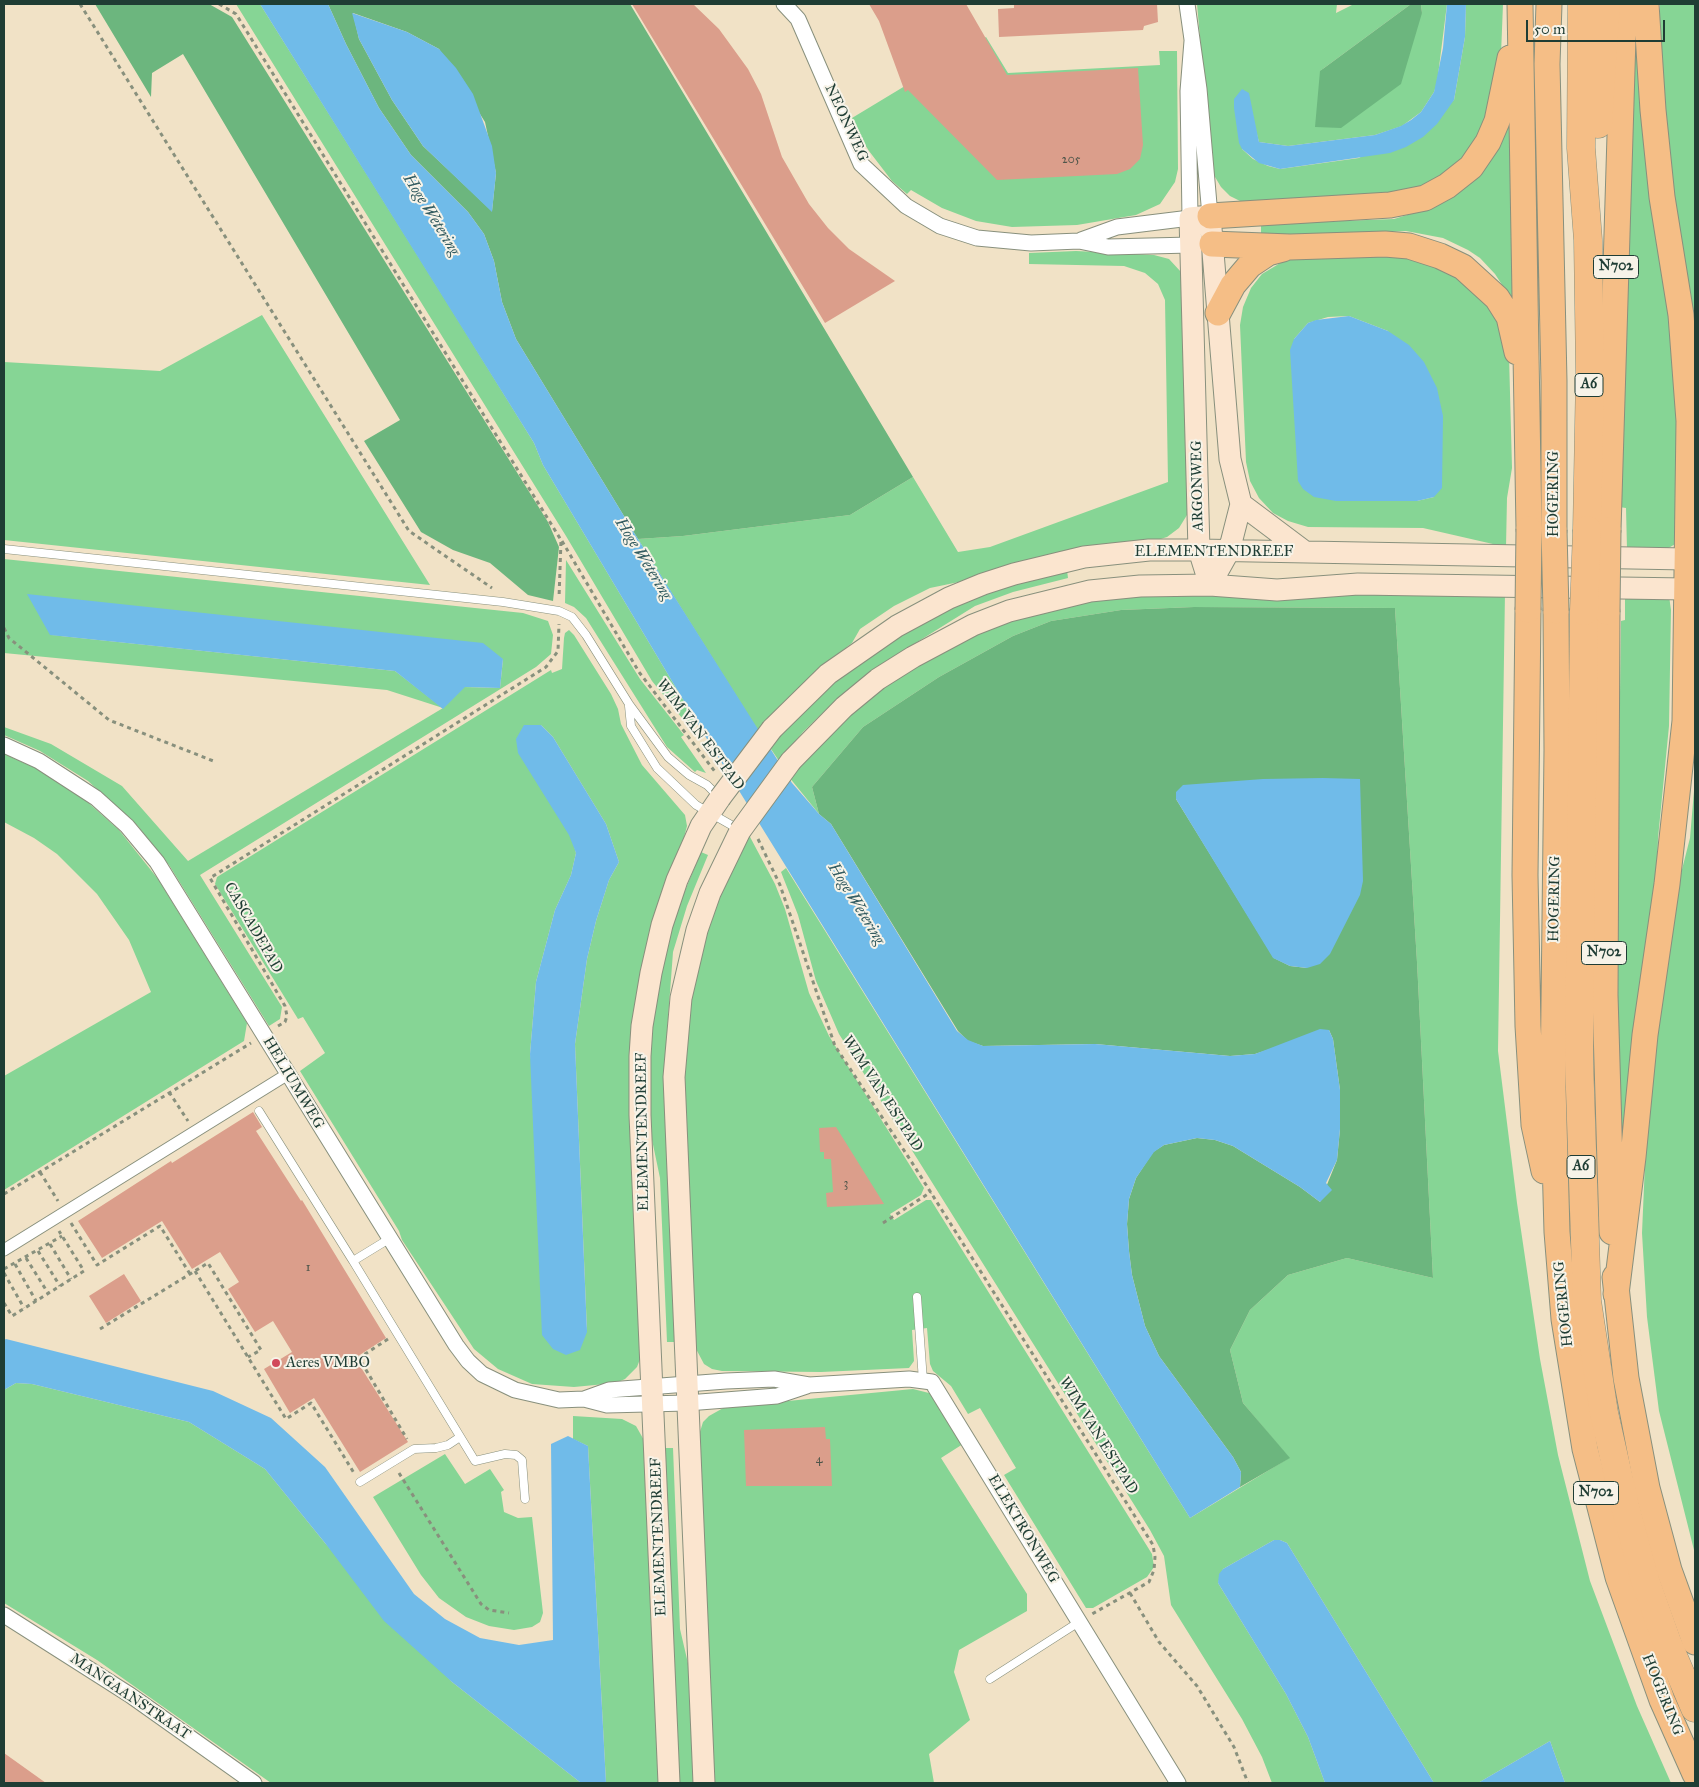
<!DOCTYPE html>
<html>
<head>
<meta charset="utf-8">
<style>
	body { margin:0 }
	#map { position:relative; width:1699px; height:1787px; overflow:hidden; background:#f1e2c6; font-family:"IM FELL Great Primer",serif }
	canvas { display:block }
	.frame { position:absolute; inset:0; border:5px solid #1f3d34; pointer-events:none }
	.scale { position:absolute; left:1526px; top:20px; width:139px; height:22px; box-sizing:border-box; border:2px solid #1f3d34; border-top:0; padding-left:6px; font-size:15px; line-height:18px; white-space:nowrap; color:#1f3d34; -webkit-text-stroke:4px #f7f3e8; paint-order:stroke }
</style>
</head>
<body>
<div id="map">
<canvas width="1699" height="1787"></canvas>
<div class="frame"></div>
<div class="scale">50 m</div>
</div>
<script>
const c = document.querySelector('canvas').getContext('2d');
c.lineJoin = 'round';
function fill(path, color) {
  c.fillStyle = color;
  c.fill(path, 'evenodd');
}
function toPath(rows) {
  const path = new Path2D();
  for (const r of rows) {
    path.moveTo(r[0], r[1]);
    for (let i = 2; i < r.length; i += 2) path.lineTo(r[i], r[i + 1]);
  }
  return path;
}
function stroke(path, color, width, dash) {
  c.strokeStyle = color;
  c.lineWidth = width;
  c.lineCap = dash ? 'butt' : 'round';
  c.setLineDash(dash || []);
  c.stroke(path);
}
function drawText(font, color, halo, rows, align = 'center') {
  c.font = font + ' "IM FELL Great Primer",serif';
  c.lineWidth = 4;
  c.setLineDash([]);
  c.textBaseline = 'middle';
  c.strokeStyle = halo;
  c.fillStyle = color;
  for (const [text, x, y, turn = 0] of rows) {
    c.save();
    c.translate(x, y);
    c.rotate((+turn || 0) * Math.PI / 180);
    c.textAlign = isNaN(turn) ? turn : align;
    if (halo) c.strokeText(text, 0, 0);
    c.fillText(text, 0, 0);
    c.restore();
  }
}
fill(toPath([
	[236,4,260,4,448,304,534,443,543,465,697,723,690,728,652,681,566,536],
	[1197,4,1337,4,1336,13,1354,4,1411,4,1320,71,1422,13,1421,4,1447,4,1437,83,1434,92,1421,112,1402,126,1375,135,1288,146,1259,142,1253,119,1242,149,1253,159,1268,166,1280,169,1359,158,1454,100,1465,37,1466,4,1503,4,1500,80,1471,153,1438,180,1397,195,1242,202,1230,196,1221,187,1212,172],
	[1660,4,1695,4,1695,468,1660,72],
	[986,37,1008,73,1160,65,1159,51,1177,51,1178,169,1175,182,1160,204,1136,215,1077,225,1012,227,976,221,942,208,911,190,907,194,892,181,869,151,852,124,852,118],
	[1632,54,1639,54,1682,401,1677,543,1665,550,1627,549,1626,508,1619,507],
	[1509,122,1511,122,1514,303,1495,274,1480,258,1468,250,1443,238,1406,231,1261,238,1261,224,1394,219,1430,208],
	[1076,251,1154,255,1169,259,1181,272,1191,499,1187,515,1179,528,1167,537,1151,542,930,588,894,606,860,629,852,643,824,665,758,731,638,539,683,536,850,515,913,477,958,552,990,547,1168,482,1165,300,1158,284,1145,273,1124,266,1029,264,1029,253],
	[1397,255,1438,262,1495,308,1509,355,1512,468,1507,498,1506,547,1423,528,1308,527,1288,521,1273,513,1259,498,1250,481,1246,462,1240,325,1243,307,1251,288,1262,274,1287,259],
	[1349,316,1388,331,1434,497,1417,501,1336,501,1294,339,1308,323,1328,317],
	[262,315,430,585,4,540,4,362,160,371],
	[4,559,523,613,548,621,553,635,551,654,536,667,200,875,282,1007,280,1019,269,1026,169,865,137,825,88,781,40,751,4,735,4,727,51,744,122,786,188,861,443,708,387,690,4,653],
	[51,635,503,659,500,688,464,687,443,708,395,671],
	[566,560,640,679,684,735,681,737,706,773,697,770,695,772,667,747,586,618,574,607,565,603],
	[1067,570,1068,578,1013,592,975,606,898,654,835,701,803,732,779,761,769,746,801,711,849,669,925,620,997,588],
	[1505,592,1498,1051,1517,1203,1540,1359,1558,1455,1590,1581,1637,1706,1671,1783,1565,1783,1550,1741,1478,1783,1434,1783,1287,1543,1280,1540,1274,1540,1223,1569,1218,1583,1286,1694,1308,1737,1325,1783,1272,1783,1262,1757,1242,1719,1171,1605,1164,1556,1150,1530,839,1034,816,981,798,915,781,872,786,868,1190,1518,1289,1458,1243,1403,1230,1350,1250,1310,1288,1275,1347,1258,1433,1278,1417,962,1395,608,1194,607,1121,610,1051,621,1013,636,939,677,863,727,812,787,819,814,789,777,865,701,906,671,993,626,1070,604,1119,596],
	[1625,595,1669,596,1671,610,1669,726,1658,838,1655,928,1627,1159,1618,1159,1615,1052,1621,621,1625,620],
	[569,630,574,635,611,694,618,709,621,724,642,765,685,815,687,826,631,1038,629,1075,642,1354,637,1367,625,1379,616,1383,574,1387,532,1384,498,1369,474,1349,402,1240,399,1231,300,1071,325,1053,303,1017,298,1019,215,884,217,877,551,670,552,673,562,669,564,638,565,633],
	[541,725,553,737,606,824,619,862,609,880,596,921,587,959,575,1044,587,1331,530,1054,536,982,555,910,571,875,576,853],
	[4,754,42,771,83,798,119,830,158,879,247,1023,244,1041,4,1190,4,1076,151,992,129,940,97,894,57,854,34,838,4,822],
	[1695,779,1695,1554,1659,1411,1647,1317,1642,1233,1649,1071,1665,936,1690,838],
	[749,835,775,884,785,909,809,993,829,1036,924,1188,921,1195,890,1214,894,1220,926,1200,931,1200,1152,1554,1154,1567,1147,1577,1093,1608,1086,1608,1004,1475,1016,1468,980,1408,968,1414,951,1386,933,1371,930,1364,927,1328,912,1330,914,1361,909,1368,821,1372,722,1371,712,1369,704,1364,695,1347,683,1063,691,991,713,909],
	[701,852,708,855,687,906,673,952,666,1046,665,1077,676,1342,667,1342,660,1178,651,1135,648,1071,655,996,675,915],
	[16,1383,32,1384,189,1422,265,1469,325,1543,452,1682,581,1783,271,1783,97,1660,4,1603,4,1390],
	[913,1389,929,1393,935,1398,963,1444,941,1458,1027,1594,1027,1611,959,1650,954,1672,970,1720,929,1754,934,1783,713,1783,699,1435,703,1422,709,1416,725,1407],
	[573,1416,622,1419,636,1426,645,1442,660,1783,606,1783,588,1446,573,1439],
	[664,1448,673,1448,680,1629,690,1672,695,1783,678,1783],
	[445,1454,465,1484,490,1469,504,1490,501,1492,504,1512,518,1518,532,1517,543,1613,540,1622,532,1627,514,1630,489,1626,466,1617,439,1598,421,1575,373,1497]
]), '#86d595');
fill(toPath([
	[95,4,209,4,232,17,548,522,559,547,553,601,528,595,490,563,453,550,421,532,364,441,400,420,183,54,152,73,151,97],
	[328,4,630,4,913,477,850,515,683,536,638,539,516,339,502,302,494,261,484,234,468,212,411,155,379,108,346,44],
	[353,13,407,32,439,49,485,122,496,173,492,211,423,146,392,100,379,76,359,39],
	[1411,4,1421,4,1422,13,1401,84,1341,128,1315,127,1320,71],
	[1194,607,1395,608,1417,962,1433,1278,1347,1258,1288,1275,1250,1310,1230,1350,1243,1403,1290,1458,1240,1487,1241,1472,1233,1457,1159,1356,1145,1326,1132,1275,1129,1251,1127,1224,1129,1199,1136,1178,1153,1152,1164,1145,1197,1138,1215,1140,1233,1146,1300,1187,1320,1202,1337,1160,1340,1129,1340,1090,1333,1039,1329,1030,1255,1054,1230,1056,1095,1044,983,1046,968,1041,958,1031,831,824,819,814,812,787,863,727,939,677,1013,636,1051,621,1121,610],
	[1176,792,1307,968,1290,966,1274,958,1176,799]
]), '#6cb67e');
fill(toPath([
	[260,4,328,4,346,44,379,108,411,155,468,212,484,234,494,261,502,302,516,339,638,539,792,783,819,814,831,824,957,1031,968,1040,983,1046,1095,1044,1230,1056,1255,1054,1320,1029,1329,1030,1333,1039,1340,1090,1340,1129,1337,1160,1326,1183,1332,1190,1320,1202,1300,1187,1233,1146,1215,1140,1197,1138,1164,1145,1154,1152,1136,1178,1129,1199,1127,1224,1129,1251,1132,1275,1145,1326,1159,1356,1233,1457,1241,1472,1240,1487,1190,1518,697,723,543,465,534,443],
	[1447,4,1466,4,1465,37,1454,100,1437,124,1423,137,1406,147,1390,153,1280,169,1259,163,1242,149,1239,143,1234,108,1234,99,1242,89,1249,93,1259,142,1288,146,1375,135,1401,126,1411,120,1421,112,1434,92,1443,48],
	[352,13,407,32,439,49,456,68,473,94,492,146,496,173,492,212,423,146,392,100,379,76,359,39],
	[1349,316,1388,331,1409,345,1424,362,1437,388,1443,416,1442,488,1434,497,1417,501,1336,501,1314,497,1303,489,1298,481,1290,350,1294,339,1308,323,1316,320],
	[27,594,483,643,503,659,500,688,465,687,443,709,395,671,50,635],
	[524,725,541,725,553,737,606,824,619,862,609,880,596,921,587,959,575,1044,587,1332,580,1350,566,1355,553,1349,542,1335,530,1054,536,982,555,910,571,875,576,853,569,835,518,753,516,739],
	[1323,778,1360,779,1363,881,1360,895,1330,954,1320,964,1307,968,1290,966,1273,958,1176,799,1176,792,1183,785,1263,779],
	[6,1339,213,1391,271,1418,325,1467,414,1594,445,1619,480,1638,519,1645,553,1640,551,1444,568,1436,588,1446,606,1783,581,1783,452,1682,384,1621,325,1543,265,1469,189,1422,32,1384,16,1383,4,1390,4,1340],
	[1280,1540,1287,1543,1434,1783,1325,1783,1308,1737,1286,1694,1218,1583,1219,1574,1223,1569,1274,1540],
	[1550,1741,1565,1783,1478,1783]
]), '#70bbe9');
fill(toPath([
	[632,4,693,4,719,29,748,69,761,94,782,157,809,204,828,228,849,249,895,281,825,323],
	[869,4,966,4,1007,75,1138,68,1143,145,1140,159,1130,169,1117,174,997,180,908,90,905,92,879,21],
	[1014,4,1157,4,1158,22,1144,26,1143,30,999,37,998,9,1014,8],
	[253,1112,262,1127,256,1131,301,1201,302,1200,386,1338,355,1358,408,1442,360,1472,314,1398,290,1413,264,1369,292,1352,273,1321,255,1332,228,1289,239,1282,220,1252,192,1269,162,1221,102,1258,78,1221,171,1161,172,1163],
	[836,1127,884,1204,827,1207,826,1193,833,1192,831,1159,824,1159,824,1152,820,1152,819,1128],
	[124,1274,141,1301,106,1323,89,1296],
	[825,1427,826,1439,830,1439,832,1486,746,1486,744,1430],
	[4,1753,46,1783,4,1783]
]), '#db9e8b');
const service = toPath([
	[4,549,503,602,559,611,572,617,586,635,629,704,668,757,689,775,707,785,718,796],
	[629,706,631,726,657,768,696,805,740,830],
	[259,1111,353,1261,389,1239],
	[353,1261,475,1461,505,1454,516,1455,522,1460,525,1499],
	[917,1297,923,1381],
	[360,1482,414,1449,436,1448,448,1445,460,1437],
	[990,1679,1079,1622]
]);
const pedestrian = toPath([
	[4,1250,288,1074]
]);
const minor = toPath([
	[784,4,798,19,861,164,906,206,940,226,977,238,1031,243,1079,241,1108,247,1191,245],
	[1187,4,1199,89,1210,216],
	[1081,240,1117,227,1190,218,1188,91,1192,41],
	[4,745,39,761,96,798,127,826,157,862,456,1345,468,1361,482,1374,515,1390,559,1400,584,1399,609,1390,726,1381,774,1379,809,1385,909,1379,932,1382,1178,1783],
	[584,1399,607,1405,687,1403,777,1396,807,1386],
	[4,1615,130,1695,254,1783]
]);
const secondary = toPath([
	[1210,216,1230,459,1241,504,1229,551,1210,585,1199,550,1190,218,1210,216],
	[1241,504,1305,552],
	[772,729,828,674,897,626,949,598,983,584,1014,574,1084,557,1149,550,1199,550,1686,559],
	[791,761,844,707,878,679,913,657,973,625,1009,611,1090,591,1140,586,1210,585,1277,590,1358,584,1686,589],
	[669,1783,640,1115,640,1056,642,1026,651,973,662,925,677,880,701,826,720,798],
	[704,1783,674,1077,681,998,697,930,710,893,740,831]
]);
const trunk = toPath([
	[1520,4,1529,529],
	[1549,4,1547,64,1554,381,1554,530],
	[1210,216,1390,205,1425,198,1447,186,1471,167,1488,142,1497,121,1510,58],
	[1212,244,1290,247,1385,244,1409,246,1440,256,1463,267,1497,298,1509,317,1517,352],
	[1218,313,1233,285,1250,265,1268,253,1283,249],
	[1608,530,1624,4],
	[1528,610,1525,875,1528,1026,1534,1125,1544,1171],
	[1556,611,1557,750,1553,1087,1557,1232,1564,1319,1585,1449,1618,1577,1662,1700,1695,1774],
	[1607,612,1605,995,1612,1232],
	[1615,1277,1626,1378,1647,1488,1669,1570,1695,1642],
	[1616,1294,1633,1157,1645,1035,1667,884,1685,721,1689,421,1681,315,1662,197,1653,110,1646,4]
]);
const motorway = toPath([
	[1582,4,1581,148,1588,240,1590,374,1587,530],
	[1598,124,1606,4],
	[1584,611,1579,1059,1587,1301,1604,1413,1625,1506,1645,1580,1667,1642,1695,1708]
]);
stroke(service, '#88907d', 9);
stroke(pedestrian, '#88907d', 13);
stroke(minor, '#88907d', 17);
stroke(secondary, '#88907d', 23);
stroke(trunk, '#88907d', 27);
stroke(motorway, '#88907d', 29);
stroke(toPath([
	[80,4,409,531,492,588],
	[219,4,236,14,561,540,559,598],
	[562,541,639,672,716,773],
	[4,628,9,638,109,720,216,762],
	[758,839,780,885,835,1046,911,1161,1153,1545,1155,1557,1154,1570,1149,1582,1092,1614],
	[278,1026,285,1022,287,1016,285,1006,210,878,546,667,558,651,559,624],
	[169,1092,188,1121],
	[40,1172,58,1201],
	[4,1194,251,1043],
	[71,1223,97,1265,160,1226,190,1274],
	[883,1223,931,1192],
	[50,1244,71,1279],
	[38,1251,60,1286],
	[26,1258,48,1293],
	[15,1264,36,1301],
	[4,1269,62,1236],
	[195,1271,286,1419,311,1403,354,1473],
	[4,1273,24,1308],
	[4,1303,12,1316,84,1271,59,1231],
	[100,1329,208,1263,261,1350,248,1357],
	[388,1339,359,1358,407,1439],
	[399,1473,481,1604,489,1610,509,1613],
	[1130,1593,1159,1642,1197,1686,1234,1747,1248,1783]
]), '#88907d', 3, [4, 4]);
stroke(service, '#fff', 8);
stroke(pedestrian, '#fff', 11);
stroke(minor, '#fff', 15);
stroke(secondary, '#fbe5cf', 21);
stroke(trunk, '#f5be86', 25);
stroke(motorway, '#f5be86', 28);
const secondaryBridge = toPath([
	[720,798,772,729],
	[740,831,791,761]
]);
const trunkBridge = toPath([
	[1554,530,1556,611],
	[1528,610,1529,529],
	[1607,612,1608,530]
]);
const motorwayBridge = toPath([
	[1584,611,1587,530]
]);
stroke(secondaryBridge, '#88907d', 23, []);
stroke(trunkBridge, '#88907d', 27, []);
stroke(motorwayBridge, '#88907d', 29, []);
stroke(secondaryBridge, '#fbe5cf', 21);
stroke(trunkBridge, '#f5be86', 25);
stroke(motorwayBridge, '#f5be86', 28);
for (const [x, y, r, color] of [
	[276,1363,5,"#d1495b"]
]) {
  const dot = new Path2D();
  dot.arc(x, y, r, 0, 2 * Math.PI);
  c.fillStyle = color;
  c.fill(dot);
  stroke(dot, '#f7f3e8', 2);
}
drawText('12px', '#4e554a', null, [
	["205",1071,160],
	["3",846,1184],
	["1",308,1268],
	["4",819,1460]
]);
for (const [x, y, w] of [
	[1616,267,45],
	[1589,385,28],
	[1604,953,45],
	[1581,1167,28],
	[1596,1493,45]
]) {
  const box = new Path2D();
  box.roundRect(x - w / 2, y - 11.5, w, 23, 4);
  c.fillStyle = '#f7f3e8';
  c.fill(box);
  stroke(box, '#1f3d34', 1);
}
drawText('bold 14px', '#1f3d34', null, [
	["N702",1616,267],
	["A6",1589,385],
	["N702",1604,953],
	["A6",1581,1167],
	["N702",1596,1493]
]);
drawText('15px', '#1f3d34', '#f7f3e8', [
	["NEONWEG",846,123,65],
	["ARGONWEG",1198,486,-91],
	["HOGERING",1554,494,-90],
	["ELEMENTENDREEF",1214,552],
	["WIM VAN ESTPAD",700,735,53],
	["HOGERING",1555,899,-89],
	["CASCADEPAD",253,928,60],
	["HELIUMWEG",293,1083,59],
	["WIM VAN ESTPAD",882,1094,57],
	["ELEMENTENDREEF",643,1132,-91],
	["HOGERING",1564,1304,-96],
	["WIM VAN ESTPAD",1098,1436,58],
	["ELEKTRONWEG",1023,1529,59],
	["ELEMENTENDREEF",659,1537,-92],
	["HOGERING",1662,1695,68],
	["MANGAANSTRAAT",130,1697,34]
]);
drawText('15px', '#1f3d34', '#f7f3e8', [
	["Aeres VMBO",286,1363]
], 'left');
drawText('italic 16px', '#335c61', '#f7f3e8', [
	["Hoge Wetering",431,215,58],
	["Hoge Wetering",643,559,58],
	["Hoge Wetering",856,904,58]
]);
</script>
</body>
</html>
